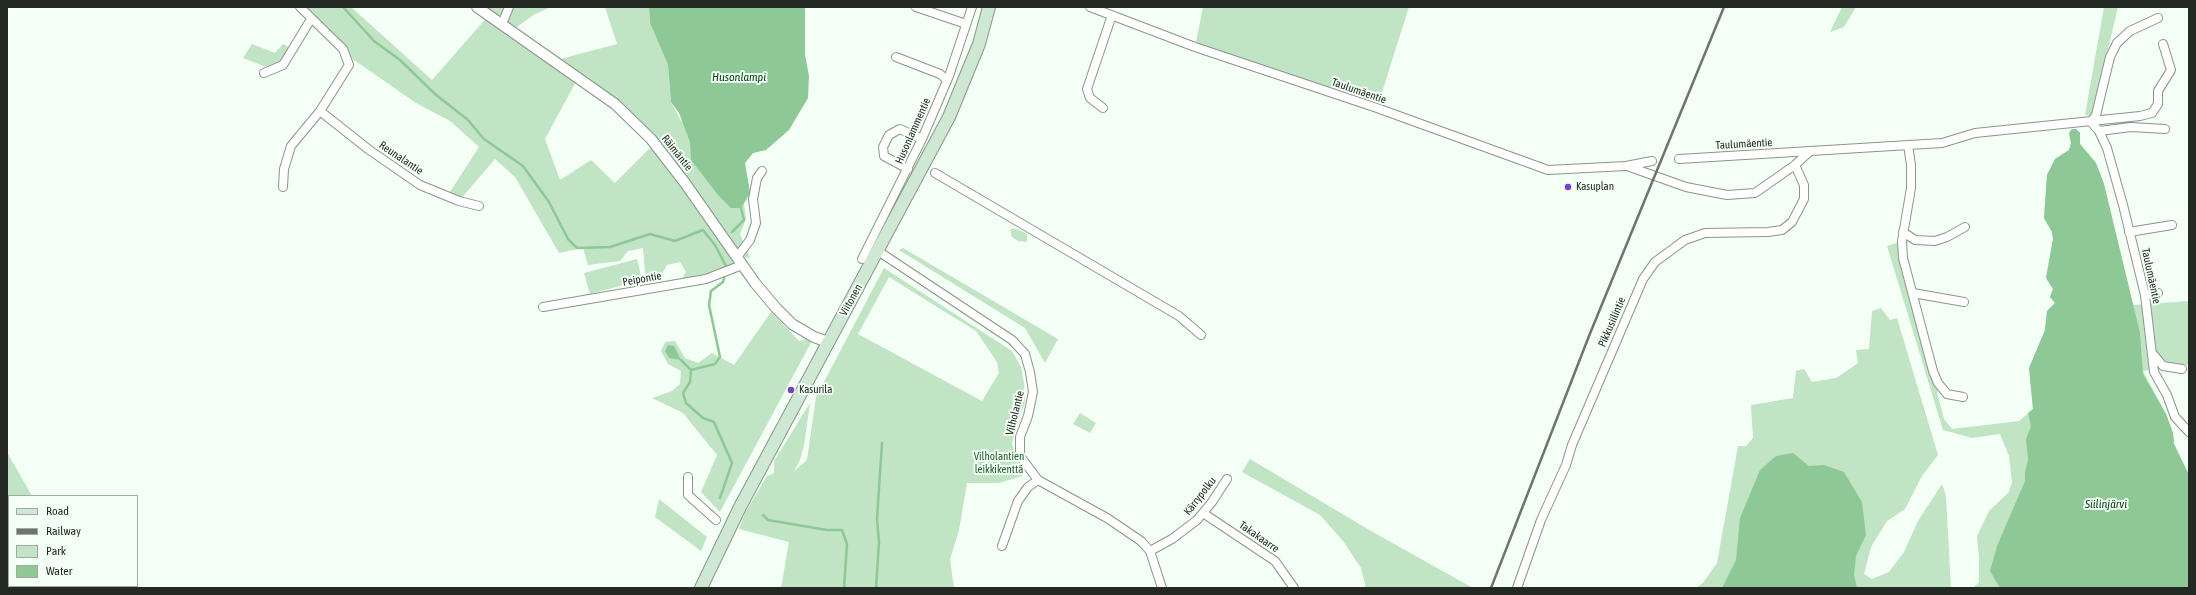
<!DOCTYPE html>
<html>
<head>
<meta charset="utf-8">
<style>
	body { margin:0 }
	#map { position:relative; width:2196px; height:595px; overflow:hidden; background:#f4fff5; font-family:"Asap Condensed",sans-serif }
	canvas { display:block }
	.frame { position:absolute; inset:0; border:8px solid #242924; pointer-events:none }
	.legend { position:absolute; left:8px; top:495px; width:130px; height:92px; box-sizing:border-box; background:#f4fff5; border:1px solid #a1a9a1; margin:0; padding:5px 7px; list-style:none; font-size:12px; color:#242924 }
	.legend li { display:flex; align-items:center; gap:8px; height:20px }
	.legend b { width:20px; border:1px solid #a1a9a1 }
</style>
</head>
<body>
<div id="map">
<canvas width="2196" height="595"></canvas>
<div class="frame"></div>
<ul class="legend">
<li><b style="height:5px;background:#cfe8d4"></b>Road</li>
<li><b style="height:5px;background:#6e756e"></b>Railway</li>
<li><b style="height:11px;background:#c1e4c5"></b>Park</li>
<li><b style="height:11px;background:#8ec896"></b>Water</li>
</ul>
</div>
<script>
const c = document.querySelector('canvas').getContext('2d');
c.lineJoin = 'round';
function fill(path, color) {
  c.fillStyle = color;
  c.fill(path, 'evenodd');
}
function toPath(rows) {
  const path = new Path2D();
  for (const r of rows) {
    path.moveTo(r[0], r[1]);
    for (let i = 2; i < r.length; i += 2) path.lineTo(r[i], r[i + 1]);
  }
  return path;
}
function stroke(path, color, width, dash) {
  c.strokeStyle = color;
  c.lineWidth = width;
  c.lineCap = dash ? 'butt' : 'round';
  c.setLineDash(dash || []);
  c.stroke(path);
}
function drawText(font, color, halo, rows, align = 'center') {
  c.font = font + ' "Asap Condensed",sans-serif';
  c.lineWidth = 4;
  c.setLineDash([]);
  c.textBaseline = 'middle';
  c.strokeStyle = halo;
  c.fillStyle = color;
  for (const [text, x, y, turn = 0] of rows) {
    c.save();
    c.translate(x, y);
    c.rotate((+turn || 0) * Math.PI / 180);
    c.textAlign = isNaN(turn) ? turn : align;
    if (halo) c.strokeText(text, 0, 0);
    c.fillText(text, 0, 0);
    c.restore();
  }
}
fill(toPath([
	[300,7,351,7,432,80,489,15,479,7,551,7,535,14,511,31,553,61,617,44,605,7,649,7,650,23,668,65,671,102,681,121,753,153,745,163,750,193,744,204,746,219,740,234,750,258,737,257,742,265,679,284,686,272,680,262,667,265,658,281,645,273,643,248,628,251,620,261,588,265,583,248,559,253,515,177,495,159,459,201,448,195,479,147,450,121,416,103,347,55],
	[578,78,654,144,615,183,591,160,560,180,545,139],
	[1203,7,1409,7,1377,108,1195,47],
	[1842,7,1856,7,1844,27,1830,32],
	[2104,7,2118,7,2092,116,2085,115],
	[252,44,275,53,283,44,290,48,277,65,269,68,243,58],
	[2072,129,2076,129,2080,133,2080,144,2096,163,2104,184,2133,305,2189,301,2189,365,2143,371,2166,414,2173,433,2174,444,2189,475,2066,334,2027,588,1963,588,1973,588,1979,582,1979,558,1977,536,1989,511,2009,492,2012,482,2009,456,2000,434,1972,438,1943,430,1887,246,1902,241,1938,383,1937,392,1944,419,1952,429,2019,421,2033,409,2029,368,2045,330,2047,311,2055,303,2050,297,2053,289,2046,278,2053,239,2052,232,2044,218,2047,175,2055,159,2069,150,2071,143,2069,133],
	[1010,229,1017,229,1027,234,1027,242,1018,241,1012,237],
	[903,248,1058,339,1045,363,1025,328,899,250],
	[637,259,642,280,590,294,584,273],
	[884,268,1012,351,1021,367,1024,383,1025,402,1015,430,1012,444,1022,476,999,483,967,483,959,530,950,559,954,588,781,588,789,542,739,529,745,513,767,476,774,473,774,461,810,403,804,445,800,460,794,471,807,460,816,397],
	[889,277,976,331,997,362,999,373,982,401,858,334],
	[1881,308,1890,320,1897,318,1938,455,1922,476,1905,509,1887,521,1871,547,1864,574,1872,579,1889,572,1904,552,1918,521,1942,484,1946,496,1951,588,1696,588,1703,583,1717,563,1738,446,1746,446,1753,438,1751,405,1793,398,1796,371,1804,369,1812,382,1836,378,1858,363,1856,350,1869,349,1872,311],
	[771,312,799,341,814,337,720,512,701,492,717,455,683,413,652,398,672,391,680,384,681,371,668,364,661,351,665,342,675,341,685,358,698,363,712,353,734,365],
	[1080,413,1096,423,1090,433,1073,424],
	[7,452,32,496,9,496,9,586,84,586,86,588,7,588],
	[1250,459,1371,531,1473,588,1366,588,1361,568,1343,541,1320,515,1242,472],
	[659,499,707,537,701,551,655,517]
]), '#c1e4c5');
fill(toPath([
	[649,7,805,7,805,55,809,76,808,98,789,130,766,150,753,153,745,163,750,193,741,208,731,208,718,195,691,160,690,142,679,113,671,102,668,65,650,23],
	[2072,129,2076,129,2080,133,2080,144,2096,163,2104,184,2140,333,2143,374,2166,414,2173,433,2174,444,2189,475,2189,588,2000,588,1990,571,1997,546,2025,481,2025,472,2028,460,2026,439,2031,426,2028,413,2033,409,2029,368,2045,330,2047,311,2055,303,2050,297,2053,289,2046,278,2053,239,2052,232,2044,218,2047,175,2055,159,2069,150,2071,143,2069,133],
	[668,345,674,346,681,360,669,358,665,351],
	[1793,453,1809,466,1824,465,1844,472,1862,502,1866,535,1856,556,1854,575,1857,588,1722,588,1736,560,1740,518,1760,470,1776,456]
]), '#8ec896');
stroke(toPath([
	[343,7,374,41,400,60,435,94,468,120,484,139,523,166,549,202,568,239,577,248,610,247,650,234,675,241,703,230,715,245,726,266,725,269],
	[732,232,744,220,741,208],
	[681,360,691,370],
	[720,498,732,463,714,422,703,418,686,403,683,393,690,382,691,370,715,364,720,357,709,305,711,291,723,282,725,274],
	[763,515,768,520,827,530,842,530,847,544,844,588],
	[876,588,879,542,877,519,882,443]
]), '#8ec896', 2.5);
const minor = toPath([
	[300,7,343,49,349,65,320,111,368,149,420,185,459,201,479,206],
	[916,7,966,24],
	[1090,7,1195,47,1377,108,1548,170,1626,166,1652,161],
	[2158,18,2130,31,2117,43,2110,57,2096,115,2091,122,2099,131,2107,148,2123,205,2145,295,2154,372,2167,395,2175,417,2189,432],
	[502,24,509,7],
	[896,57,940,74,947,80],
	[264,73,283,65,311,19],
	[1103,108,1090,98,1087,89,1112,15],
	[2099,131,2131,127,2165,129],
	[1908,145,1911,165,1911,188,1902,241,1903,258,1933,371,1938,383,1947,394,1963,397],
	[1679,159,1942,143,1975,133,2140,116,2152,113,2158,104,2158,91,2171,70,2163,44],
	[1627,166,1686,187,1727,195,1755,193,1795,165,1810,151],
	[908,169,884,156,883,147,889,135,900,129,922,139],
	[935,173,1179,316,1201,335],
	[283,187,284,169,291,146,320,111],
	[1903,232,1915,240,1935,241,1947,237,1965,227],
	[2129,232,2172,225],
	[878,251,1012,340,1025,354,1030,372,1033,392,1028,416,1020,437,1020,456,1038,480,1107,518,1141,541,1150,551,1162,588],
	[737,257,750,240,756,223,753,199,757,178,762,171],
	[862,259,922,139,949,76,972,7],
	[1913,293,1964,302],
	[2145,295,2158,293],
	[543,307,706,279,742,265],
	[2153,354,2163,366,2182,369],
	[688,477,688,495,716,520],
	[1203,513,1275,561,1294,588],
	[1002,546,1018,501,1028,487,1038,480],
	[1150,551,1172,539,1197,520,1212,502,1227,479],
	[1517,588,1541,520,1566,465,1572,445,1643,279,1655,262,1685,240,1705,233,1768,232,1782,230,1792,222,1804,199,1804,185,1795,165]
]);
const tertiary = toPath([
	[477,7,615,104,651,139,685,183,755,283,776,308,792,324,814,337,828,342]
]);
const secondary = toPath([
	[701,588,740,507,949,117,979,44,989,7]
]);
stroke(minor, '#89968a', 10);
stroke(tertiary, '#89968a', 12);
stroke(secondary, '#89968a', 14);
stroke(minor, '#fff', 8);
stroke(tertiary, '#fff', 10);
stroke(secondary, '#cfe8d4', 12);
stroke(toPath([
	[1491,588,1589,336,1724,7]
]), '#6e756e', 2.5);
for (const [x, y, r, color] of [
	[1568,187,4,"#7646be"],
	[791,390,4,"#7646be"]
]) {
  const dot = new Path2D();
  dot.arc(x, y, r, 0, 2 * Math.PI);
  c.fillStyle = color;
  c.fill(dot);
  stroke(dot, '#f4fff5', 1.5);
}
drawText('11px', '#242924', '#f4fff5', [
	["Taulumäentie",1359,91,19],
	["Husonlammentie",913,131,-66],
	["Taulumäentie",1744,144,-3],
	["Räimäntie",677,153,52],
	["Reunalantie",401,158,34],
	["Taulumäentie",2151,276,78],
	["Peipontie",642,279,-10],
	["Viitonen",851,300,-61],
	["Pikkusiilintie",1612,322,-67],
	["Vilholantie",1015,413,-76],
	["Kärrypolku",1200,496,-52],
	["Takakaarre",1259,537,35]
]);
drawText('11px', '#242924', '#f4fff5', [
	["Kasuplan",1576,187],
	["Kasurila",799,390]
], 'left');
drawText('11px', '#1e5b2c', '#f4fff5', [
	["Vilholantien",999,457],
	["leikkikenttä",999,470]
]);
drawText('italic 12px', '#034719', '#f4fff5', [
	["Husonlampi",739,77],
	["Siilinjärvi",2106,504]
]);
</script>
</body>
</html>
